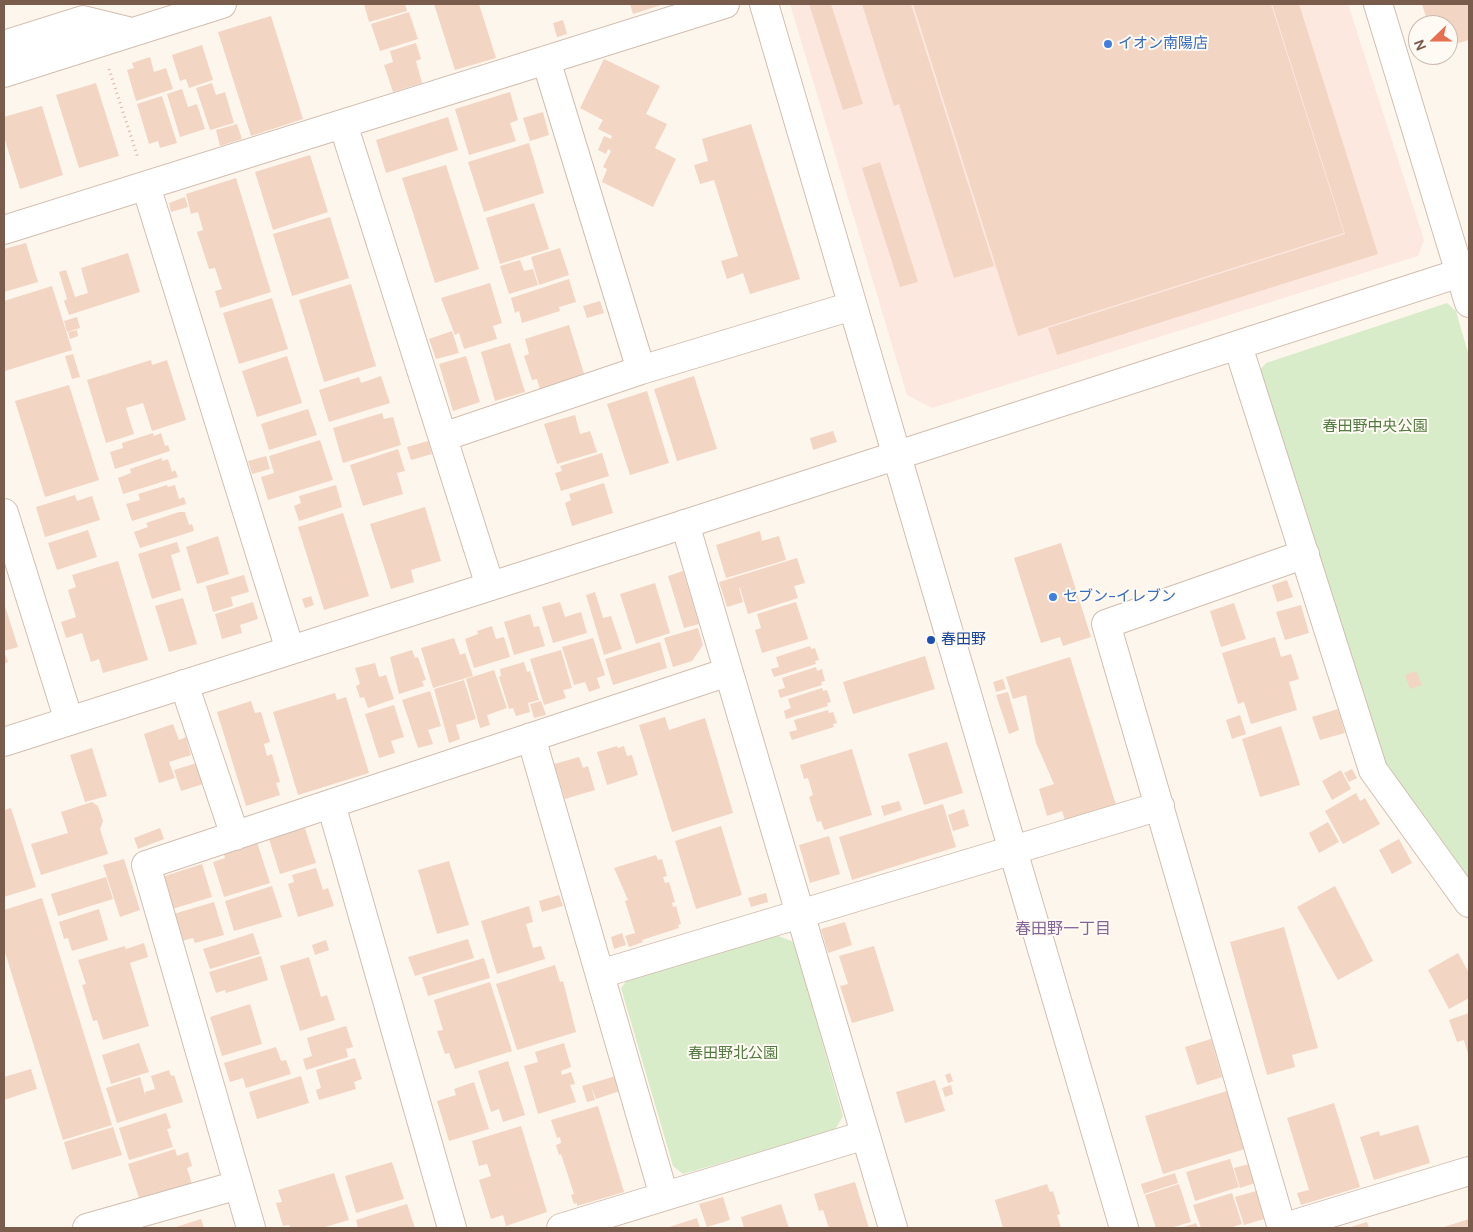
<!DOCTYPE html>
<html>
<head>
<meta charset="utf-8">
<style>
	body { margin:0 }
	#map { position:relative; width:1473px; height:1232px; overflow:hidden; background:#fdf6ec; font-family:"DM Sans",sans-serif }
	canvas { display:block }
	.frame { position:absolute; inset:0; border:5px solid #7a5c4d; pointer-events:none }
	.north { position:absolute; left:1408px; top:15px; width:50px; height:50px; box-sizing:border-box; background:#fffaf3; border:1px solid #cabbb1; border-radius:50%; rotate:248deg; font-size:14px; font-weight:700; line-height:20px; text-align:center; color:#7a5c4d }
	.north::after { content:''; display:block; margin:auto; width:18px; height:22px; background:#e76f51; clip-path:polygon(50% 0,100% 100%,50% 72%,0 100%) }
</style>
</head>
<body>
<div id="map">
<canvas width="1473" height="1232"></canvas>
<div class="frame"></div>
<div class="north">N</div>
</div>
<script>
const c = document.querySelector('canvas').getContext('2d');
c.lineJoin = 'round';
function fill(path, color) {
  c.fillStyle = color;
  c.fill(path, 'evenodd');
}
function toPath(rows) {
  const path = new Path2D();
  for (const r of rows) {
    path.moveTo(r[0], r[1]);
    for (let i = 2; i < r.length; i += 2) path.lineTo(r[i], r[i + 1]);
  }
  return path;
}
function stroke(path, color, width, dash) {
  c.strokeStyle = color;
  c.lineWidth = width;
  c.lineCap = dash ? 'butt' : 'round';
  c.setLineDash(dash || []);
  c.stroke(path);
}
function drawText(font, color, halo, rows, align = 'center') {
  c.font = font + ' "DM Sans","Noto Sans JP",sans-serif';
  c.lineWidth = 4;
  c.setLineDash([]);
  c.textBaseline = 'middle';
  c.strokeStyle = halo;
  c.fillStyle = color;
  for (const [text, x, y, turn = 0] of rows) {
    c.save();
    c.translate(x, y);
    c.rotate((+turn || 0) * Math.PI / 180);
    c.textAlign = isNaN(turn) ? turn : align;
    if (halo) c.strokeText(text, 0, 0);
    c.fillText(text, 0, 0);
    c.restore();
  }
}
fill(toPath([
	[790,4,1348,4,1424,240,1418,256,932,408,907,395]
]), '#fde8e0');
fill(toPath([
	[1447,303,1456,311,1469,356,1469,879,1380,756,1258,372,1266,363],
	[776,935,794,942,843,1116,835,1130,683,1174,673,1166,621,988,630,976]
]), '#d8ecc9');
fill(toPath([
	[364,4,405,4,407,11,369,22],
	[434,4,479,4,496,58,455,70],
	[630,4,664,4,633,14],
	[809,4,831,4,863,104,843,110],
	[862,4,911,4,994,266,954,278,899,104,894,106],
	[913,4,1271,4,1344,233,1018,336],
	[1272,4,1299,4,1378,254,1057,355,1048,328,1345,234],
	[1422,4,1469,4,1469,40,1448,46,1448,25,1421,25,1420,22,1427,20],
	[409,12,418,39,380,51,371,24],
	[271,16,303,119,251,136,218,32],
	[563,20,567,34,557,37,553,23],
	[416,43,421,59,416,61,422,83,393,92,384,65,393,62,390,51],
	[202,45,213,80,189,88,186,79,180,81,172,55],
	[150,57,154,72,166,68,173,89,136,101,127,70,134,68,132,63],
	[604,59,660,86,646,114,667,124,655,148,676,159,653,207,602,182,607,169,603,167,611,151,608,149,606,154,598,150,604,136,611,139,612,136,598,129,603,120,580,108],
	[96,83,119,156,79,168,56,95],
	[212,83,216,95,225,92,234,123,210,130,196,88],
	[182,89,188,107,197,104,205,129,180,137,167,94],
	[510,92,518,120,510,123,516,141,469,155,455,109],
	[162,96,177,143,160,148,158,141,149,144,137,104],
	[42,106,63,175,20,189,4,137,4,117],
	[543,112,549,135,530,141,523,118],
	[448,117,458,150,386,173,376,140],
	[237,124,242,139,220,146,216,130],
	[751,124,800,279,750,294,743,273,727,279,721,261,738,256,714,180,700,184,694,165,708,161,702,139],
	[529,143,544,193,484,212,468,162],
	[310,155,328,212,273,230,255,172],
	[880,162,918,282,900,287,862,168],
	[446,165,479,269,435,283,402,178],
	[236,178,271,292,220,308,215,291,222,289,215,268,209,269,197,232,203,230,198,212,191,214,186,194],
	[185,197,188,207,171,212,169,203],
	[534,203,549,249,500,264,486,218],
	[330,217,349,278,292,296,273,234],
	[26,243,38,282,4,292,4,249],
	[560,248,569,275,539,285,531,257],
	[128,253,140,292,69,315,64,301,67,299,59,272,66,270,75,297,88,293,81,268],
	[520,260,524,271,533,269,538,285,509,294,500,266],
	[569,279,576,302,559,307,560,311,522,323,519,311,515,313,511,298],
	[490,283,502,323,493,326,497,339,464,349,459,333,455,335,441,298],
	[351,284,376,366,324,382,299,300],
	[52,286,72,350,5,371,4,301],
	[272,298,288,349,239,364,223,313],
	[600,301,604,313,587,318,583,306],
	[77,317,80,328,67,332,64,321],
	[569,325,585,377,540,390,537,379,532,380,524,356,529,354,525,339],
	[77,330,78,336,70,339,68,332],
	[452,331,459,353,436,359,429,339],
	[510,343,525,392,495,401,481,352],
	[73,354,80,377,72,379,65,356],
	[287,356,302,403,257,417,242,371],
	[466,356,480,402,453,411,439,364],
	[151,360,152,365,167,360,186,420,152,431,143,403,126,408,134,434,106,443,87,380],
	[381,376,390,403,329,422,319,390,359,377,361,383],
	[694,376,717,449,677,461,654,389],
	[69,385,99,480,45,497,15,401],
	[647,391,669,463,630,475,607,404],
	[308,409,317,435,269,450,261,424],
	[382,413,384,419,393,417,401,445,343,463,333,428],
	[575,415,580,434,590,431,597,452,557,464,544,424],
	[833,431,837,442,813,450,810,438],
	[153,433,154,436,161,433,165,446,168,445,170,451,115,469,110,452,123,448,122,443],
	[320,440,333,480,268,500,261,477,274,473,269,456],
	[428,441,432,454,411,460,407,447],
	[398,449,405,471,397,473,403,494,363,506,350,465],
	[602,453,609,476,561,491,555,473,562,471,560,466],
	[266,456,270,469,252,474,248,461],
	[162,458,162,461,168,459,172,472,175,470,178,477,123,494,118,478,131,473,130,469],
	[604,483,613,513,572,526,565,503,571,500,569,494],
	[167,485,168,487,175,485,179,499,184,497,186,504,132,521,126,504,140,500,138,494],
	[336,485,342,507,299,521,294,506,301,503,299,496],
	[75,495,77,501,92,496,100,520,45,537,36,507],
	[425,507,441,561,411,570,414,582,391,589,370,524],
	[179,512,185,512,189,525,192,524,194,531,140,548,134,532,148,527,146,523],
	[343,513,369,596,324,610,298,527],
	[88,530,97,557,57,570,48,543],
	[760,531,762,541,779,536,786,560,726,578,716,545],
	[218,536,229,574,197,584,186,547],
	[177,542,180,552,171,555,181,590,152,599,138,554],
	[1061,543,1091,637,1063,646,1060,637,1041,643,1014,558],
	[797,558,805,583,794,586,798,598,748,614,740,588,744,586,739,588,743,602,727,607,719,582],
	[118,561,148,660,103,673,99,659,91,662,82,633,66,638,61,622,76,617,68,590,76,587,72,575],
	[683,571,699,624,684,628,668,576],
	[244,575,249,592,231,597,233,606,213,612,206,586],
	[1287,580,1293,597,1277,602,1272,585],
	[655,583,670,633,636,644,620,594],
	[595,592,603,618,611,616,622,649,604,655,586,595],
	[311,596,314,605,305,608,302,599],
	[183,598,197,644,169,652,155,606],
	[253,602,258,619,240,625,242,633,222,639,215,614],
	[560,602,565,617,581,612,587,633,553,643,542,607],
	[796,602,808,639,762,653,755,630,761,628,757,614],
	[4,603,18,647,4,651,8,662,4,664],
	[1234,603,1246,639,1221,647,1210,611],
	[1301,605,1309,633,1285,640,1276,612],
	[530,614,534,627,539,626,545,646,514,655,504,622],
	[492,626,496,639,504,637,510,657,474,668,465,639,478,634,477,631],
	[698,628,703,645,692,661,673,667,664,638],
	[1275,637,1281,657,1291,654,1299,679,1289,682,1297,710,1251,724,1244,702,1238,704,1222,653],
	[454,638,460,655,465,653,473,676,433,688,421,648],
	[593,638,605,675,597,678,600,688,589,692,585,682,574,685,562,647],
	[660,642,667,668,613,685,605,659],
	[810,646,811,649,815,648,819,660,815,661,816,664,774,677,771,669,779,667,776,657],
	[412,650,415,658,418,657,426,680,422,681,424,686,399,694,390,657],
	[561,650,572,688,563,690,566,698,544,705,530,659],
	[925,656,935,689,853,714,843,682],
	[1070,657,1116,805,1065,820,1062,811,1047,816,1039,789,1054,784,1036,743,1026,695,1013,699,1006,677],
	[524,662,527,672,530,671,539,700,528,703,530,712,516,716,513,708,509,709,499,677,501,676,500,669],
	[375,663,379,677,386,675,394,699,368,708,364,697,360,698,356,686,360,684,355,668],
	[816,667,817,671,822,669,825,681,821,682,822,685,780,698,778,690,785,688,782,678],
	[494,670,507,708,487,715,490,725,480,728,466,679],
	[1416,671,1422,685,1410,689,1405,675],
	[1003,679,1006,689,996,692,993,682],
	[464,680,476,719,456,725,460,739,449,743,434,689],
	[822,688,823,691,827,690,831,702,827,703,828,706,786,719,784,711,791,708,788,699],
	[430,691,441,726,428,730,433,744,418,748,402,700],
	[1008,692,1019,730,1009,734,996,695],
	[335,693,337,700,346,697,369,773,298,795,273,712],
	[251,701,255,713,261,712,270,742,264,744,267,756,272,754,280,782,276,783,280,795,246,806,217,712],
	[541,701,546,715,534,718,530,704],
	[394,705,404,737,391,741,395,753,379,758,365,714],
	[1338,709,1345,733,1320,740,1312,717],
	[828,710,829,713,833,712,837,723,833,724,834,727,792,740,789,732,797,730,794,720],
	[1240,715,1246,734,1232,739,1226,720],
	[665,717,669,730,705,718,733,813,672,832,639,725],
	[173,724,179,740,186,737,191,755,169,762,175,778,159,783,144,734],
	[1281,726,1300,785,1260,797,1242,739],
	[947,742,963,793,924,805,908,754],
	[617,746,618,748,624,746,627,756,632,755,638,775,607,785,597,752],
	[92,748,107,796,85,802,70,755],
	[852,749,872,815,824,830,821,821,817,822,809,797,813,795,808,778,804,779,800,765],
	[579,757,583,768,588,766,595,790,565,799,554,764],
	[197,763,203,784,181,791,174,770],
	[1352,769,1357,778,1349,782,1344,773],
	[1341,770,1351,789,1332,800,1322,781],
	[1356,793,1360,801,1365,798,1380,824,1343,844,1325,811],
	[899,801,902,810,884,816,881,806],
	[92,802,98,806,103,821,100,829,108,854,41,875,31,844,68,833,61,812],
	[943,804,956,847,852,880,839,837],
	[11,808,36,887,4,897,4,810],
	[964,809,969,826,953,831,948,815],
	[1328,822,1339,842,1319,853,1309,833],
	[721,826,742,895,696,909,675,841],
	[160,828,164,839,138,849,134,838],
	[305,828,316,863,280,874,269,839],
	[829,836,840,874,810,883,799,845],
	[1399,839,1412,863,1392,874,1379,850],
	[257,842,270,883,224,897,213,862,225,858,223,852],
	[656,855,658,860,662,859,667,876,663,877,665,883,669,882,675,902,672,903,673,907,676,906,681,924,678,925,679,928,642,940,643,942,629,947,625,936,635,933,625,901,628,900,614,868],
	[124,859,140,910,120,917,103,865],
	[449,861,469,925,437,934,418,870],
	[202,864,212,897,172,909,162,877],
	[316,868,323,890,328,888,334,906,298,917,288,884,294,882,292,875],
	[106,877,113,899,58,916,51,894],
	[272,886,282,917,234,931,225,901],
	[1335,886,1373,961,1338,980,1297,907],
	[766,893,768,902,751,907,748,898],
	[559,895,563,906,542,912,539,901],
	[42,898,112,1125,63,1140,4,949,4,910],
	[214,902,224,935,195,943,193,938,178,942,170,915],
	[529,906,533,922,526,924,533,948,541,946,545,959,497,974,481,921],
	[99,909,108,940,72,951,68,938,64,939,59,922],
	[845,922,852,945,828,953,821,929],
	[1284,927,1318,1048,1292,1055,1295,1067,1267,1075,1230,942],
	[253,933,260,954,210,969,203,949],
	[622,933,626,945,614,949,611,937],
	[468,939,474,958,415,976,408,957],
	[326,940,329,950,315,955,312,945],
	[144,943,148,957,130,963,149,1026,103,1040,97,1020,93,1021,82,985,86,984,78,960,125,946,127,954,126,949],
	[874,946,894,1011,852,1023,840,986,848,984,839,956],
	[1458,953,1469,973,1469,998,1449,1009,1428,970],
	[261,956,268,980,226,993,225,990,216,993,209,972],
	[309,957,321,997,327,995,335,1020,300,1031,280,966],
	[484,958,490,978,428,996,422,977],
	[555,965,560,982,563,981,576,1032,517,1050,496,984],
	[490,982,512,1051,455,1069,449,1053,445,1054,437,1031,443,1030,434,1000],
	[250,1004,262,1044,222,1056,210,1017],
	[1469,1013,1469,1057,1464,1040,1457,1042,1449,1020],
	[346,1026,353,1047,346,1049,348,1057,306,1070,303,1059,312,1056,307,1038],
	[1211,1039,1222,1077,1197,1085,1185,1047],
	[139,1043,149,1072,111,1084,102,1055],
	[564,1043,571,1067,561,1071,562,1075,571,1072,575,1084,570,1085,576,1102,538,1114,524,1066,538,1062,535,1052],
	[276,1047,281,1061,286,1060,291,1074,246,1088,243,1078,230,1082,224,1063],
	[355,1058,362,1079,354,1082,356,1089,319,1100,316,1090,321,1088,316,1070],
	[508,1061,525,1115,503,1122,499,1109,491,1112,478,1071],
	[31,1069,37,1089,4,1100,4,1077],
	[169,1070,171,1076,174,1075,183,1102,117,1123,106,1088,140,1077,146,1098,145,1092,155,1089,151,1076],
	[950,1073,953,1081,948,1083,945,1075],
	[301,1076,309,1103,257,1119,249,1092],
	[616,1076,620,1091,596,1099,591,1086,595,1100,587,1102,582,1086],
	[935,1080,945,1111,905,1123,896,1092],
	[474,1082,489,1129,449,1141,437,1101,456,1095,454,1089],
	[951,1085,953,1094,945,1097,942,1088],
	[1227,1091,1245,1149,1163,1174,1145,1116],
	[1334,1103,1360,1187,1301,1205,1297,1193,1309,1190,1287,1118],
	[598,1106,624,1192,577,1206,577,1203,574,1204,571,1195,574,1194,561,1154,559,1155,556,1145,561,1143,560,1137,557,1138,551,1120],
	[166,1113,171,1128,167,1129,173,1147,129,1160,119,1128],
	[1418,1125,1430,1163,1374,1180,1360,1137,1379,1131,1380,1136],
	[521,1126,547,1212,506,1226,503,1215,491,1219,479,1180,491,1176,487,1164,479,1166,472,1141],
	[113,1127,122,1155,72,1170,64,1142],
	[175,1149,177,1156,188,1152,192,1166,187,1168,193,1187,141,1204,128,1164],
	[1230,1159,1239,1187,1195,1201,1186,1172],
	[392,1162,404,1199,356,1213,345,1176],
	[1249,1164,1255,1183,1240,1188,1234,1168],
	[334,1173,349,1220,322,1228,290,1228,289,1225,283,1226,276,1203,282,1202,278,1190],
	[1175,1173,1178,1183,1144,1194,1141,1184],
	[855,1182,869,1228,829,1228,823,1210,819,1211,814,1194],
	[1047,1184,1050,1192,1053,1191,1060,1214,1057,1215,1061,1228,1003,1228,995,1200],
	[1179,1184,1191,1222,1170,1228,1156,1228,1145,1195],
	[1256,1191,1264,1219,1244,1225,1235,1197],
	[1232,1193,1242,1224,1229,1228,1201,1228,1193,1205],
	[723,1197,730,1220,707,1227,699,1204],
	[407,1204,415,1228,358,1228,356,1220],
	[781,1204,789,1228,744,1228,741,1217],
	[697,1218,700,1228,666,1228],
	[201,1219,204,1228,173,1228],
	[1469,1219,1469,1228,1445,1228,1444,1227],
	[1367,1222,1369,1228,1348,1228],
	[1196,1223,1198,1228,1181,1228]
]), '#f3d5c3');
const minor = toPath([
	[1378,4,1469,303],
	[4,45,83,20,132,32],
	[546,60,641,370],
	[4,73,222,4],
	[343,124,490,586],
	[146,186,290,650],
	[4,230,725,4],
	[1238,346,1373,770,1469,903],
	[443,437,641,370,852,306],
	[4,513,69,721],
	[685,524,893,1228],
	[184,684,235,836],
	[531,737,664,1196],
	[331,804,452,1228],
	[600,974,1160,806],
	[87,1228,238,1185],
	[251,1228,146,865,728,672],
	[561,1228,865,1135],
	[1282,1228,1106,624,1305,554],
	[1282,1228,1469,1171]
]);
const tertiary = toPath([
	[764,4,1124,1228],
	[4,742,685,524,1469,270]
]);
stroke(minor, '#d1beb0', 30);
stroke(tertiary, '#d1beb0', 30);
stroke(toPath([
	[109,69,138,158]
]), '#d9b8a5', 3, [1, 4]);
stroke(minor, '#fff', 28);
stroke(tertiary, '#fff', 28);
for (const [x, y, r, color] of [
	[1108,44,5,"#3f7fe0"],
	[1053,597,5,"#3f7fe0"],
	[931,640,5,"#1a4fb4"]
]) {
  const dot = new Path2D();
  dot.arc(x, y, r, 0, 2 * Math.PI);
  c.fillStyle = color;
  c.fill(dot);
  stroke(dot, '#fffaf3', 2);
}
drawText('15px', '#366cbe', '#fffaf3', [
	["イオン南陽店",1118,44],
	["セブン-イレブン",1063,597]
], 'left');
drawText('15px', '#537a41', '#fffaf3', [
	["春田野中央公園",1375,427],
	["春田野北公園",733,1054]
]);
drawText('15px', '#164399', '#fffaf3', [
	["春田野",941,640]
], 'left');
drawText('16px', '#846695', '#fffaf3', [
	["春田野一丁目",1063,930]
]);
</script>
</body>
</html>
